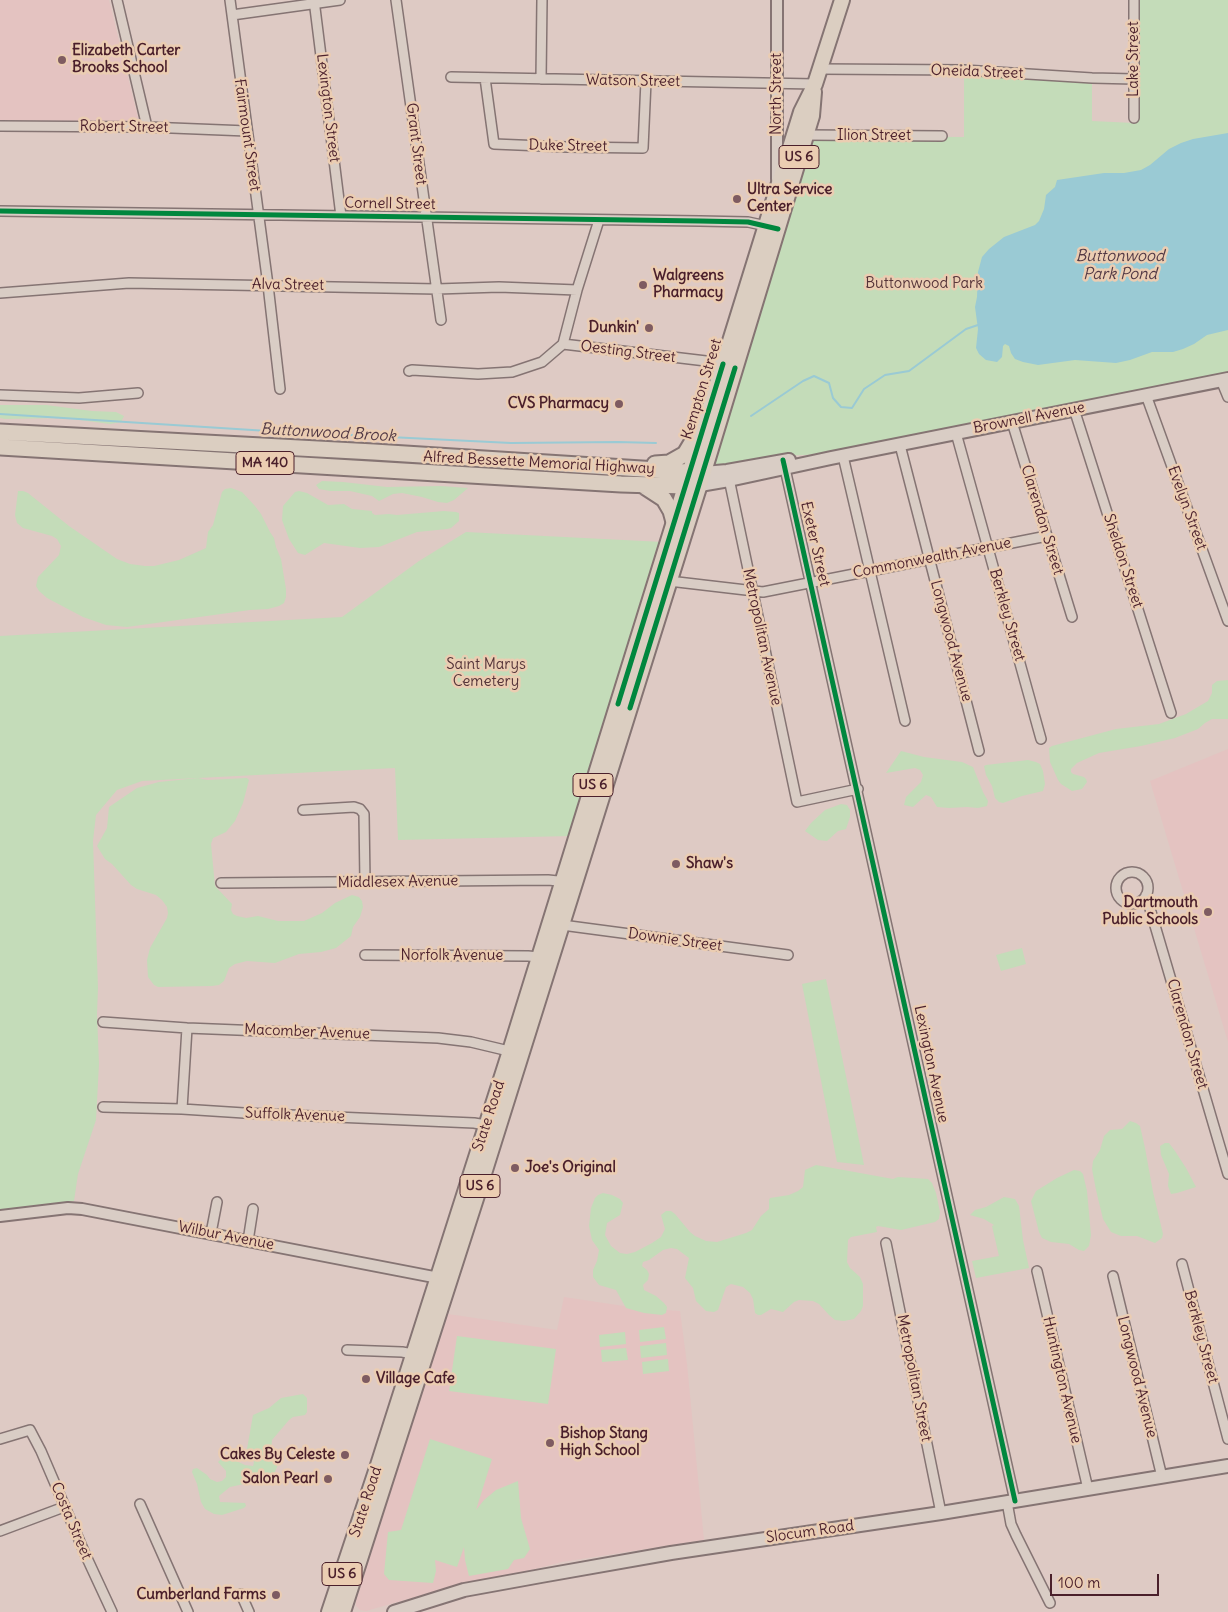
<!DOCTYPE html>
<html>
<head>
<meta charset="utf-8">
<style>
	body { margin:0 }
	#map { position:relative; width:1228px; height:1612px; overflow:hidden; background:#decac4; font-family:Delius,sans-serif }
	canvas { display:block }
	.scale { position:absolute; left:1050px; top:1574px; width:109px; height:22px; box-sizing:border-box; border:2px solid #4a1f2b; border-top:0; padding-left:6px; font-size:15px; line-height:18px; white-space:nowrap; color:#4a1f2b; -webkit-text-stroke:4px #ebcdb2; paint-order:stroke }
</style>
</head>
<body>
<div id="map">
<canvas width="1228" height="1612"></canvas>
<div class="scale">100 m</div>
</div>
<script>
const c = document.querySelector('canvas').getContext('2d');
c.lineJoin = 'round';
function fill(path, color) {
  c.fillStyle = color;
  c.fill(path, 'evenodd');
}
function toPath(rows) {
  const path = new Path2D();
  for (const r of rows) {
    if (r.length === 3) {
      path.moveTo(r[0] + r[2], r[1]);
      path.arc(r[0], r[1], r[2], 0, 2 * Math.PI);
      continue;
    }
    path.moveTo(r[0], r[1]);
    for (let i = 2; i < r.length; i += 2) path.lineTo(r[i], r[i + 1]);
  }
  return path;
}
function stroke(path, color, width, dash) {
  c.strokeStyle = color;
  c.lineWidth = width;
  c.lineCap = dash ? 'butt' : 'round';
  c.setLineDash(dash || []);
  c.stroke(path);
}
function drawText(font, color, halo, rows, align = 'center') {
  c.font = font + ' Delius,sans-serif';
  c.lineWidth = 5;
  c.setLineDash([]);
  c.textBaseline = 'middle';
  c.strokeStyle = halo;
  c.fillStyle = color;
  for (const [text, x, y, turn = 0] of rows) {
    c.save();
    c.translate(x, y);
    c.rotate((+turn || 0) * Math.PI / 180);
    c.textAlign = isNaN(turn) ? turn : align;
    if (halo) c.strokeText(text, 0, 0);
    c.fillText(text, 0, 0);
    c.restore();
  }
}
fill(toPath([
	[0,0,109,0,139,122,0,120],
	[1228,749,1228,1042,1150,781],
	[564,1297,637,1308,680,1311,687,1364,704,1540,562,1562,531,1570,468,1582,366,1611,360,1610,356,1606,356,1599,448,1314,557,1330]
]), '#e4c3c1');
fill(toPath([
	[1137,0,1228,0,1228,374,824,454,783,456,727,466,716,464,713,461,815,136,964,137,964,70,1092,78,1092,121,1134,123],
	[0,405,46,405,92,411,116,412,124,416,121,422,110,424,65,418,5,419,0,418],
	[322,481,343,482,387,487,441,486,468,488,454,500,447,503,438,502,422,497,402,493,393,494,379,501,372,496,350,491,330,491,319,489,316,485],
	[231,488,242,492,255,506,261,514,270,532,274,538,276,547,281,559,286,589,286,597,284,603,279,606,268,609,250,610,127,627,106,625,83,617,47,598,39,591,36,586,38,577,59,555,61,546,57,539,52,536,23,528,17,523,15,515,18,491,23,491,28,493,69,526,117,559,130,564,145,566,154,566,179,560,206,548,208,532,213,525,222,492,225,489],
	[299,491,307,493,328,505,344,504,352,509,372,511,372,513,375,515,389,514,397,515,444,511,456,512,459,513,459,521,451,528,447,529,417,532,379,547,360,548,324,543,305,555,298,553,289,539,282,520,283,506,295,492],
	[466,532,663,542,571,836,398,840,395,768,198,778,207,780,247,778,249,780,243,803,235,821,226,832,213,838,211,844,215,886,232,904,231,910,233,914,237,916,246,918,258,916,278,921,304,921,322,913,335,903,352,895,359,897,362,901,363,907,360,917,353,927,351,936,336,948,321,952,299,954,275,963,247,961,235,964,229,968,224,981,219,985,212,986,158,987,154,985,148,977,147,960,150,948,167,918,168,913,167,907,162,900,156,895,137,889,131,885,112,864,105,859,97,846,107,828,109,807,137,788,159,782,198,778,142,781,117,790,96,815,93,841,98,988,97,1014,99,1064,96,1120,78,1174,74,1201,0,1210,0,636,342,617,419,561],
	[1228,680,1228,719,1212,719,1205,723,1198,729,1175,738,1141,746,1099,753,1077,763,1071,769,1071,772,1073,774,1084,777,1086,779,1087,782,1082,789,1072,791,1061,784,1058,780,1050,762,1049,748,1052,746,1116,729,1159,724,1186,714,1208,701,1212,693,1212,685,1217,681],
	[901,751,924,757,962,762,973,767,983,792,988,801,987,806,978,808,967,807,949,808,937,807,931,797,926,795,913,807,904,805,906,797,921,782,923,775,920,770,915,768,886,773],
	[1028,760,1036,762,1040,764,1043,771,1045,784,1043,791,1022,796,1003,803,999,802,995,798,992,786,986,775,984,766,986,765],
	[841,804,847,805,850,810,850,817,846,829,838,831,827,841,818,840,805,831,811,823,825,810],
	[1022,948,1026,964,1001,971,996,955],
	[826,979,847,1081,864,1165,837,1162,802,984],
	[1130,1121,1136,1123,1140,1126,1145,1148,1153,1192,1163,1234,1162,1238,1155,1243,1137,1236,1121,1236,1111,1232,1103,1219,1096,1190,1092,1169,1093,1161,1100,1150,1104,1136,1110,1130,1122,1129],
	[1165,1143,1169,1143,1175,1151,1186,1168,1196,1187,1177,1193,1171,1194,1168,1186,1169,1174,1161,1155,1160,1146],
	[816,1165,893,1179,898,1177,928,1179,932,1183,936,1193,940,1212,939,1219,935,1222,901,1230,878,1226,876,1227,877,1232,851,1237,848,1240,847,1262,850,1268,860,1277,863,1284,863,1306,861,1311,854,1319,844,1321,835,1320,829,1315,819,1304,813,1301,799,1300,794,1302,783,1312,771,1309,761,1315,758,1315,755,1313,753,1299,750,1293,743,1287,731,1284,726,1287,718,1310,714,1312,706,1311,696,1301,693,1288,685,1278,689,1258,677,1249,671,1248,663,1250,649,1260,643,1262,642,1266,647,1270,649,1274,648,1280,643,1285,644,1290,656,1296,664,1303,667,1307,666,1313,662,1315,644,1313,626,1308,616,1290,599,1285,593,1277,593,1270,597,1261,599,1250,592,1240,589,1226,591,1208,595,1198,598,1195,603,1193,612,1195,620,1199,623,1203,620,1215,607,1223,605,1235,611,1246,620,1253,627,1254,635,1252,652,1243,661,1237,665,1229,661,1215,666,1211,671,1211,675,1214,690,1232,695,1236,706,1241,717,1242,746,1233,752,1230,761,1216,769,1209,769,1200,770,1198,789,1195,798,1191,803,1187,805,1170],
	[1074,1170,1080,1171,1083,1174,1087,1191,1091,1235,1089,1246,1084,1251,1079,1250,1069,1244,1051,1242,1042,1238,1039,1232,1031,1201,1036,1191,1057,1178],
	[1004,1197,1015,1199,1019,1206,1023,1240,1029,1268,976,1278,972,1261,999,1256,992,1226,994,1225,984,1219,970,1215,975,1210,986,1207],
	[664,1327,666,1339,640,1342,639,1330],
	[625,1332,626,1344,600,1347,599,1335],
	[457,1336,556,1349,548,1404,449,1391],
	[666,1343,667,1355,641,1358,640,1346],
	[626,1348,628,1360,602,1362,601,1350],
	[668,1359,669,1371,643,1374,642,1362],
	[303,1394,307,1398,307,1412,305,1415,293,1417,289,1420,272,1440,271,1451,280,1460,274,1474,271,1476,266,1476,258,1481,230,1487,219,1496,220,1502,245,1503,246,1506,244,1508,222,1515,214,1514,205,1509,201,1502,197,1484,192,1472,193,1469,197,1468,207,1475,210,1479,217,1482,222,1481,226,1477,226,1471,218,1462,221,1459,232,1459,245,1465,253,1466,254,1462,249,1454,247,1449,253,1415,269,1408,281,1398],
	[430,1439,492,1459,476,1510,484,1500,496,1490,518,1481,521,1518,530,1549,524,1558,514,1560,508,1569,469,1576,465,1560,464,1547,457,1567,435,1560,436,1571,433,1583,389,1580,384,1574,388,1532,401,1530]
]), '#c4dcb9');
fill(toPath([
	[1228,133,1228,330,1207,335,1194,344,1183,349,1173,352,1152,352,1130,360,1116,363,1075,360,1038,365,1023,362,1015,359,1011,353,1009,346,1005,344,1003,346,1002,357,997,362,986,360,979,354,976,348,978,329,975,307,977,297,978,272,982,257,989,249,1004,237,1035,225,1039,221,1044,209,1046,195,1055,187,1057,180,1104,173,1124,173,1141,170,1150,165,1169,149,1181,143,1193,139]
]), '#9acad4');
stroke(toPath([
	[0,414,268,431,511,443,618,442,656,443],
	[751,416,803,381,814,376,829,383,833,398,841,407,852,408,864,389,885,375,909,371,966,329,978,325]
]), '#9acad4', 2);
const minor = toPath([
	[117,0,147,127],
	[230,0,268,285,280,389],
	[314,0,341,216],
	[396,0,441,320],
	[1134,0,1134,118],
	[232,15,340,0],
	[820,69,964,70,1092,78,1134,79],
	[451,77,815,84],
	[485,78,494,144,567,147,643,148,646,81],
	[541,79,542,0],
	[0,126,147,127,247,131],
	[806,135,942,136],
	[0,211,700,221,748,222,771,227],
	[0,293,129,283,437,289,499,287,577,290],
	[563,344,577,290,599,220],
	[409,371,412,370,478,374,512,372,542,362,563,344,706,361,726,365],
	[1221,380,1228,397],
	[0,395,79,398,138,393],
	[1146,395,1228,621],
	[1074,409,1171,713],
	[1012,422,1072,617],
	[956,433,1041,739],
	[900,445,979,751],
	[843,456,905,721],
	[784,464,1015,1501],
	[728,474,797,802,858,789],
	[669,581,763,592,1047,536],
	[303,810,354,807,360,809,364,814,365,882],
	[1132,888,16],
	[221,883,548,880,568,882],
	[1146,895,1228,1174],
	[562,925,788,955],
	[365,955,528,956,539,957],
	[103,1022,187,1028,438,1038,471,1042,513,1052],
	[103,1107,182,1109,244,1113,474,1123,486,1125],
	[182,1109,187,1028],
	[211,1233,217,1202],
	[248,1241,253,1209],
	[886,1243,941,1513],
	[1182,1264,1228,1439],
	[1037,1271,1088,1489],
	[1113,1276,1162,1477],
	[347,1350,402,1352,413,1354],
	[0,1439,30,1430,41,1451,86,1556,112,1612],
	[1007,1502,1011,1524,1016,1535,1050,1603],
	[140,1504,188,1612],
	[0,1531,64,1507],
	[241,1594,249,1612]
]);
const tertiary = toPath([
	[777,179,777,0],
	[0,1216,68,1208,82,1209,444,1279]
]);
const secondary = toPath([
	[704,473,727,471,789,460],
	[700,485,729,480,831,458,1228,379],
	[394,1612,464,1590,541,1576,671,1553,941,1513,1228,1466]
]);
const primary = toPath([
	[329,1612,378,1465,510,1051,801,112,815,84,842,0],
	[343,1612,481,1183,707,462,812,116,814,92]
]);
const motorway = toPath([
	[0,432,374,452,689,472],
	[0,447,621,484,685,486],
	[655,464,669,463,685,454,706,419],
	[644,486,664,499,671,511,674,522]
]);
stroke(minor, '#857473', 12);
stroke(tertiary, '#857473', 14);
stroke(secondary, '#857473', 16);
stroke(primary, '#857473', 18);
stroke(motorway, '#857473', 19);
stroke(minor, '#d9cdc5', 9);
stroke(tertiary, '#d9cdc5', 10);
stroke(secondary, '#d9cdc5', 12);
stroke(primary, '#dbcec1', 14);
stroke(motorway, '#dbcec1', 15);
stroke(toPath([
	[0,211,700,221,748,222,778,229],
	[783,460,1015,1501],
	[618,704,723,364],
	[630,708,735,368]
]), '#00873e', 5);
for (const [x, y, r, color] of [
	[62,60,5,"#7e5b61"],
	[737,199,5,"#7e5b61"],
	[643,285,5,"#7e5b61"],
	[649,328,5,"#7e5b61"],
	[619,404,5,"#7e5b61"],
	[676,864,5,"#7e5b61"],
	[1208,912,5,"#7e5b61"],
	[515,1168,5,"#7e5b61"],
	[366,1379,5,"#7e5b61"],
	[550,1443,5,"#7e5b61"],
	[345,1455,5,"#7e5b61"],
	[328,1479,5,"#7e5b61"],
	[276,1595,5,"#7e5b61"]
]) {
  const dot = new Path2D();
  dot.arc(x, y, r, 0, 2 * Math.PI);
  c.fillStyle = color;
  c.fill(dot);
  stroke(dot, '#ebcdb2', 2);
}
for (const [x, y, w] of [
	[799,157,40],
	[265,463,58],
	[593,785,40],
	[480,1186,40],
	[342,1574,40]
]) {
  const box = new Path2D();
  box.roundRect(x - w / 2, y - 11.5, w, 23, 4);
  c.fillStyle = '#ebcdb2';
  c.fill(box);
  stroke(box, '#4a1f2b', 1);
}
drawText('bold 14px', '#4a1f2b', null, [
	["US 6",799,157],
	["MA 140",265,463],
	["US 6",593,785],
	["US 6",480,1186],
	["US 6",342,1574]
]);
drawText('bold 15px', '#4a1f2b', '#ebcdb2', [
	["Elizabeth Carter",72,51],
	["Brooks School",72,68],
	["Ultra Service",747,190],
	["Center",747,207],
	["Walgreens",653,276],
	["Pharmacy",653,293],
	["Dunkin'",639,328,"right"],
	["CVS Pharmacy",609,404,"right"],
	["Shaw's",686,864],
	["Dartmouth",1198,903,"right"],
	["Public Schools",1198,920,"right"],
	["Joe's Original",525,1168],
	["Village Cafe",376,1379],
	["Bishop Stang",560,1434],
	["High School",560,1451],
	["Cakes By Celeste",335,1455,"right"],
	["Salon Pearl",318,1479,"right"],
	["Cumberland Farms",266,1595,"right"]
], 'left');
drawText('15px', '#4a1f2b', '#ebcdb2', [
	["Lake Street",1134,59,-90],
	["Oneida Street",977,72,2],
	["Watson Street",633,81,1],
	["North Street",777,94,-90],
	["Lexington Street",328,108,83],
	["Robert Street",124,127,1],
	["Fairmount Street",247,135,82],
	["Ilion Street",874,136],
	["Grant Street",416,144,83],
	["Duke Street",568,146,1],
	["Cornell Street",390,204,1],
	["Alva Street",288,285,1],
	["Oesting Street",628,352,7],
	["Kempton Street",702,389,-73],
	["Brownell Avenue",1029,418,-11],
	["Alfred Bessette Memorial Highway",539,463,3],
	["Evelyn Street",1187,508,70],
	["Clarendon Street",1042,520,73],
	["Exeter Street",815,544,77],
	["Commonwealth Avenue",932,558,-11],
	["Sheldon Street",1123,561,72],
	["Berkley Street",1007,615,74],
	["Metropolitan Avenue",762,637,78],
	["Longwood Avenue",951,641,75],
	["Middlesex Avenue",398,882,-1],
	["Downie Street",675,940,8],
	["Norfolk Avenue",452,956],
	["Macomber Avenue",307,1032,2],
	["Clarendon Street",1187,1034,74],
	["Lexington Avenue",931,1064,78],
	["Suffolk Avenue",295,1115,2],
	["State Road",489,1116,-72],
	["Wilbur Avenue",226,1236,11],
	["Berkley Street",1201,1337,75],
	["Longwood Avenue",1137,1377,76],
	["Metropolitan Street",914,1378,79],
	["Huntington Avenue",1062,1380,77],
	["State Road",366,1502,-72],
	["Costa Street",71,1521,67],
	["Slocum Road",810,1532,-8]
]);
drawText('15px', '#543338', '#ebcdb2', [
	["Buttonwood Park",924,284],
	["Saint Marys",486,665],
	["Cemetery",486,682]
]);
drawText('italic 16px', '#523945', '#ebcdb2', [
	["Buttonwood",1120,256],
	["Park Pond",1120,274],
	["Buttonwood Brook",328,433,3]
]);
</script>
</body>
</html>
